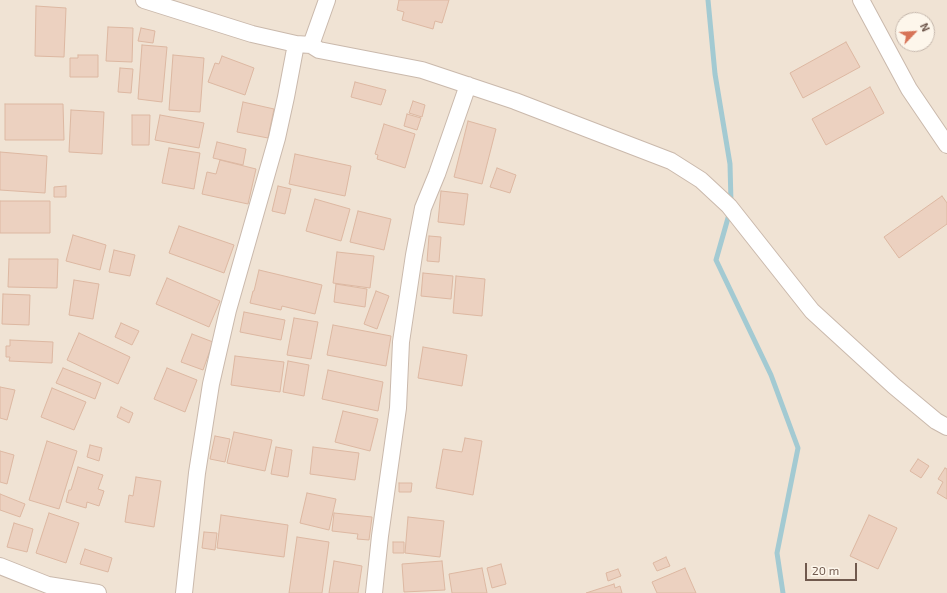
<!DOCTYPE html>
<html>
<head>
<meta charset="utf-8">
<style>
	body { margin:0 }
	#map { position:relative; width:947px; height:593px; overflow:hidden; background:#faf2e5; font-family:"Exo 2",sans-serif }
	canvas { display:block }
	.north { position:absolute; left:895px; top:12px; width:40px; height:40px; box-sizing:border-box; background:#fdf6eb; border:1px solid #c5b7ac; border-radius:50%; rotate:65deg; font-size:11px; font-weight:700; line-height:16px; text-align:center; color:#70594d }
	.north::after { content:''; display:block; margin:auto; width:14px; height:18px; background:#d77357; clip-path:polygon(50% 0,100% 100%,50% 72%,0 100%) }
	.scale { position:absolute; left:805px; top:563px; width:52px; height:18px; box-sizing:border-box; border:2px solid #70594d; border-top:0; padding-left:5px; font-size:12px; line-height:14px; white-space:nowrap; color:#70594d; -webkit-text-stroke:3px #fdf6eb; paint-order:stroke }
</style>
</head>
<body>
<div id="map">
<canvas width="947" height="593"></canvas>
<div class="north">N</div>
<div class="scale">20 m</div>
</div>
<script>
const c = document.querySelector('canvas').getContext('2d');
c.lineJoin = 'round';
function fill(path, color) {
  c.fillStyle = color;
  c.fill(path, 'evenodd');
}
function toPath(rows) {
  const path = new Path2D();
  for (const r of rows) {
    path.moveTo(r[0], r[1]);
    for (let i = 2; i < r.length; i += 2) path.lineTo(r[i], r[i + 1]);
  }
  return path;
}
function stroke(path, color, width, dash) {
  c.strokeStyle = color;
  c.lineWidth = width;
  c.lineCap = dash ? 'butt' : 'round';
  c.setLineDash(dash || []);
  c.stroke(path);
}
fill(toPath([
	[0,0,947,0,947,593,0,593],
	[903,20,927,20,927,44,903,44]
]), '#f0e3d4');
stroke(toPath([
	[708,0,715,74,730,164,731,203],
	[730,211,716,260,771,375,798,448,777,553,783,593]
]), '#a3cad2', 5);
const building = toPath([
	[399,0,449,0,442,23,435,21,433,29,402,20,404,12,397,10,399,0],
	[36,6,66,8,64,57,35,56,36,6],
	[108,27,133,28,132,62,106,61,108,27],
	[141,28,155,31,153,43,138,41,141,28],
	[846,42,860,67,803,98,790,73,846,42],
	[142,45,167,47,162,102,138,99,142,45],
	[78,55,98,55,98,77,70,77,70,58,78,58,78,55],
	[173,55,204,58,200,112,169,110,173,55],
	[222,56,254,68,245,95,208,82,215,63,219,64,222,56],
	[120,68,133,69,131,93,118,92,120,68],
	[355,82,386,90,381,105,351,97,355,82],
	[870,87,884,113,826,145,812,119,870,87],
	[413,101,425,105,422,117,409,113,413,101],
	[243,102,274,109,268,138,237,132,243,102],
	[5,104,63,104,64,140,5,140,5,104],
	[71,110,104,112,102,154,69,152,71,110],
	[407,114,421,118,417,130,404,126,407,114],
	[132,115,150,115,149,145,132,145,132,115],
	[160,115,204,123,199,148,155,140,160,115],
	[468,121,496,129,482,184,454,177,468,121],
	[384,124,415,134,405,168,377,159,378,155,375,154,384,124],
	[217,142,246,149,243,165,213,158,217,142],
	[169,148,200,153,194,189,162,183,169,148],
	[0,152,47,156,45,193,0,190,0,152],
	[295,154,351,166,345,196,289,184,295,154],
	[220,160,256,169,248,204,202,194,207,172,216,174,220,160],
	[497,168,516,175,510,193,490,187,497,168],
	[66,186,66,197,54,197,54,187,66,186],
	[278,186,291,189,285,214,272,211,278,186],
	[441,191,468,194,464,225,438,222,441,191],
	[942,196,947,203,947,224,899,258,884,237,942,196],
	[315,199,350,209,341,241,306,231,315,199],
	[0,201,50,201,50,233,0,233,0,201],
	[358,211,391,219,384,250,350,242,358,211],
	[179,226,234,245,224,273,169,253,179,226],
	[73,235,106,245,100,270,66,261,73,235],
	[429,236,441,237,439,262,427,261,429,236],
	[114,250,135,255,130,276,109,272,114,250],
	[337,252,374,256,370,288,333,283,337,252],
	[9,259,58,259,57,288,8,287,9,259],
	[259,270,322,285,315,314,282,306,281,310,250,303,253,291,254,291,259,270],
	[423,273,453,276,451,299,421,296,423,273],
	[456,276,485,279,482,316,453,313,456,276],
	[167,278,220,301,209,327,156,304,167,278],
	[74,280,99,284,93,319,69,315,74,280],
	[336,284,367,289,365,307,334,302,336,284],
	[376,291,389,296,377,329,364,324,376,291],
	[3,294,30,295,29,325,2,324,3,294],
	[244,312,285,320,281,340,240,332,244,312],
	[294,318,318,322,311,359,287,355,294,318],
	[121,323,139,331,132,345,115,337,121,323],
	[333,325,391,336,386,366,327,355,333,325],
	[79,333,130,357,118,384,67,360,79,333],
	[192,334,213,342,203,370,181,362,192,334],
	[10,340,53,342,52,363,9,361,10,357,6,357,6,346,10,346,10,340],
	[423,347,467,355,462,386,418,378,423,347],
	[235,356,284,362,280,392,231,385,235,356],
	[288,361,309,365,304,396,283,392,288,361],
	[63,368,101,383,95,399,56,383,63,368],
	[167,368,197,380,185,412,154,399,167,368],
	[328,370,383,382,378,411,322,399,328,370],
	[0,387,15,390,7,420,0,418,0,387],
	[52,388,86,402,74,430,41,417,52,388],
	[121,407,133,413,129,423,117,417,121,407],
	[343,411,378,419,370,451,335,442,343,411],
	[234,432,272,440,265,471,227,463,234,432],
	[215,436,230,439,225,462,210,459,215,436],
	[465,438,482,441,473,495,436,488,443,449,462,452,465,438],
	[47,441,77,451,59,509,29,500,47,441],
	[90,445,102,448,99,461,87,457,90,445],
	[276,447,292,450,288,477,271,474,276,447],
	[313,447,359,453,355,480,310,474,313,447],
	[0,451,14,455,7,484,0,482,0,451],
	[918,459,929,466,921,478,910,471,918,459],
	[78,467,103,475,98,489,104,491,99,506,87,502,86,508,66,502,69,490,71,490,78,467],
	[945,468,947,469,947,499,937,493,943,482,938,479,945,468],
	[136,477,161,481,154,527,125,522,129,495,133,496,136,477],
	[399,483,412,483,411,492,399,492,399,483],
	[307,493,336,499,329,530,300,523,307,493],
	[0,494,25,504,20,517,0,510,0,494],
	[49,513,79,523,66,563,36,553,49,513],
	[334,513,372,517,369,540,357,539,358,534,332,531,334,513],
	[221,515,288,525,284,557,217,548,221,515],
	[869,515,897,528,878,569,850,556,869,515],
	[408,517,444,521,440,557,405,553,408,517],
	[14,523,33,529,27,552,7,547,14,523],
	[204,532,217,533,215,550,202,548,204,532],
	[297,537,329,542,322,593,289,593,297,537],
	[393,542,404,542,404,553,393,553,393,542],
	[85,549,112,558,108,572,80,564,85,549],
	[666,557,670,566,657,571,653,563,666,557],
	[334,561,362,566,358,593,329,593,334,561],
	[442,561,445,590,404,592,402,564,442,561],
	[501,564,506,584,492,588,487,568,501,564],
	[482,568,487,593,452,593,449,574,482,568],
	[685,568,696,593,657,593,652,582,685,568],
	[618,569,621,576,608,581,606,573,618,569],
	[614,584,615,588,620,586,622,593,586,593,614,584]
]);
fill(building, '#ecd1c0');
stroke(building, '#ddb8a2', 1);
const street = toPath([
	[144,0,252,34,296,44,311,45,319,50,422,70,515,101,671,161,701,180,729,206,812,311,894,386,936,421,947,427],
	[861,0,909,89,947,145],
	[311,45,327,0],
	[0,566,48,585,98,593],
	[184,593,197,473,211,384,228,310,277,138,286,97,296,44],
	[374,593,380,536,398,408,401,342,414,255,423,208,437,174,468,85]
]);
stroke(street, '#cab9ac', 18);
stroke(street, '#fff', 16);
</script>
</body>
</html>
